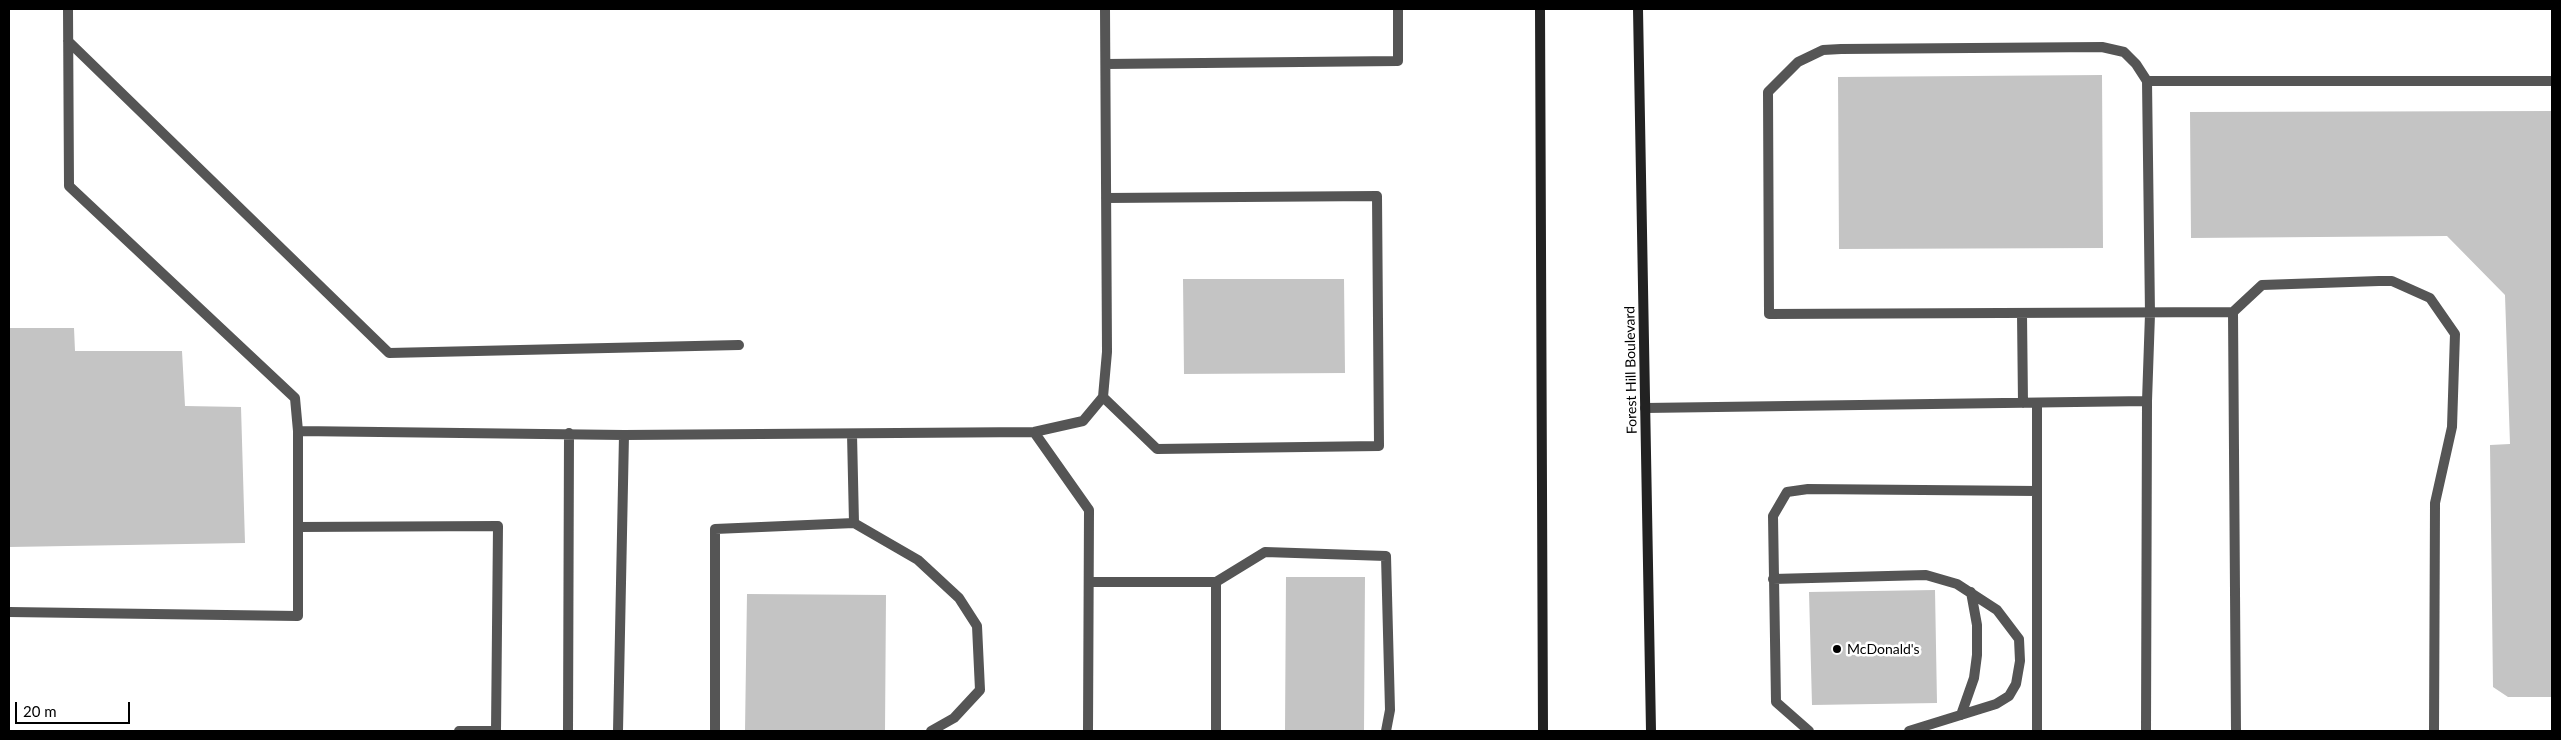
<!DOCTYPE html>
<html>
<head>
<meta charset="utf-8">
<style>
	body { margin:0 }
	#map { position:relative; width:2561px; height:740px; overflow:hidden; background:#fff; font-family:Lato,sans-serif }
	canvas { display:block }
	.frame { position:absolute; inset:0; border:10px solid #000; pointer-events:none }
	.scale { position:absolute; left:15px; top:702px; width:115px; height:22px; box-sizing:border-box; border:2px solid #000; border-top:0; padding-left:6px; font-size:15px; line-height:18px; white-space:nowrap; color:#000; -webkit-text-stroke:4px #fff; paint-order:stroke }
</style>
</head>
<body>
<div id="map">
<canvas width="2561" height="740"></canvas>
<div class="frame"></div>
<div class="scale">20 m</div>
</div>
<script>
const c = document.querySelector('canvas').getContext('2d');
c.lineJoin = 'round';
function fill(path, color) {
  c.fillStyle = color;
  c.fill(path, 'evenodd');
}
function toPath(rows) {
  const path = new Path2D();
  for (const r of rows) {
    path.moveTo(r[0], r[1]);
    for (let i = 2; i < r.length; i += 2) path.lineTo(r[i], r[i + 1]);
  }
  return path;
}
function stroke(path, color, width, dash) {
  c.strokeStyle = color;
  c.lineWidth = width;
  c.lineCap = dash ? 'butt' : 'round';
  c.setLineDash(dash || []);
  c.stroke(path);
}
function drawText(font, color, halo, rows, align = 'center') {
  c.font = font + ' Lato,sans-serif';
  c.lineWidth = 5;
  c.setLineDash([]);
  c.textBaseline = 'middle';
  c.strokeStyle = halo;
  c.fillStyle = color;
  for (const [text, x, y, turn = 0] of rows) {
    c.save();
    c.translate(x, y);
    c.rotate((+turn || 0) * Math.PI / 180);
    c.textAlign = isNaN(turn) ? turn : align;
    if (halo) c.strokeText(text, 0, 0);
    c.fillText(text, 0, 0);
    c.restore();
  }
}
fill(toPath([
	[2102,75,2103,248,1839,249,1838,77],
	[2552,111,2552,697,2508,697,2493,687,2490,445,2510,444,2505,295,2447,236,2191,238,2190,112],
	[1183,279,1344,279,1345,373,1184,374],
	[9,328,74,328,75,351,182,351,185,406,241,407,245,543,9,547],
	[1286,577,1365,577,1364,731,1285,731],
	[1935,590,1937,703,1812,705,1809,592],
	[747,594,886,595,885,731,745,731]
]), '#c4c4c4');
stroke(toPath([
	[68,41,389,353,739,345],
	[1106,64,1398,61,1398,9],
	[2147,81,2136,64,2124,52,2102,47,1841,49,1823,50,1798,62,1768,92,1769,314,2233,312,2262,285,2379,281,2392,281,2430,298,2455,334,2452,427,2435,503,2434,731],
	[2233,312,2236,731],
	[2022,314,2023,403],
	[1103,397,1157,449,1379,446,1377,196,1106,198],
	[2037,403,2037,731],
	[1645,408,2147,401],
	[298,431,624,435,1034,432,1083,421,1103,397,1107,352,1105,9],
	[1034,432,1089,510,1088,731],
	[852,434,854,523],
	[298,527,498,526,496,731,459,731],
	[1773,579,1926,575,1957,584,1997,610,2019,639,2020,661,2016,684,2009,696,1996,704,1909,731],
	[1089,582,1216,582,1216,731],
	[1216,582,1265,552,1386,556,1390,710,1386,731],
	[9,612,298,616,298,431,295,398,69,186,68,9],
	[1961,715,1974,678,1977,655,1977,625,1971,592],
	[568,731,569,433],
	[618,731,624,435],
	[715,731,715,529,854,523,918,560,959,598,977,626,980,690,954,718,931,731],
	[1809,731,1776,702,1773,516,1787,492,1808,489,2037,491],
	[2146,731,2147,401,2150,314,2147,81,2552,81]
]), '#555', 10);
stroke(toPath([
	[1540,9,1543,731],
	[1638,9,1651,731]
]), '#222', 10);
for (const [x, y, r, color] of [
	[1837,649,5,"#000"]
]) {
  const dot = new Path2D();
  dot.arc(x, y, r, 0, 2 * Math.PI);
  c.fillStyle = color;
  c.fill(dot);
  stroke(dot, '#fff', 2);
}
drawText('14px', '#000', '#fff', [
	["Forest Hill Boulevard",1631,370,-91]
]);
drawText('14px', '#000', '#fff', [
	["McDonald's",1847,649]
], 'left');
</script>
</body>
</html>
